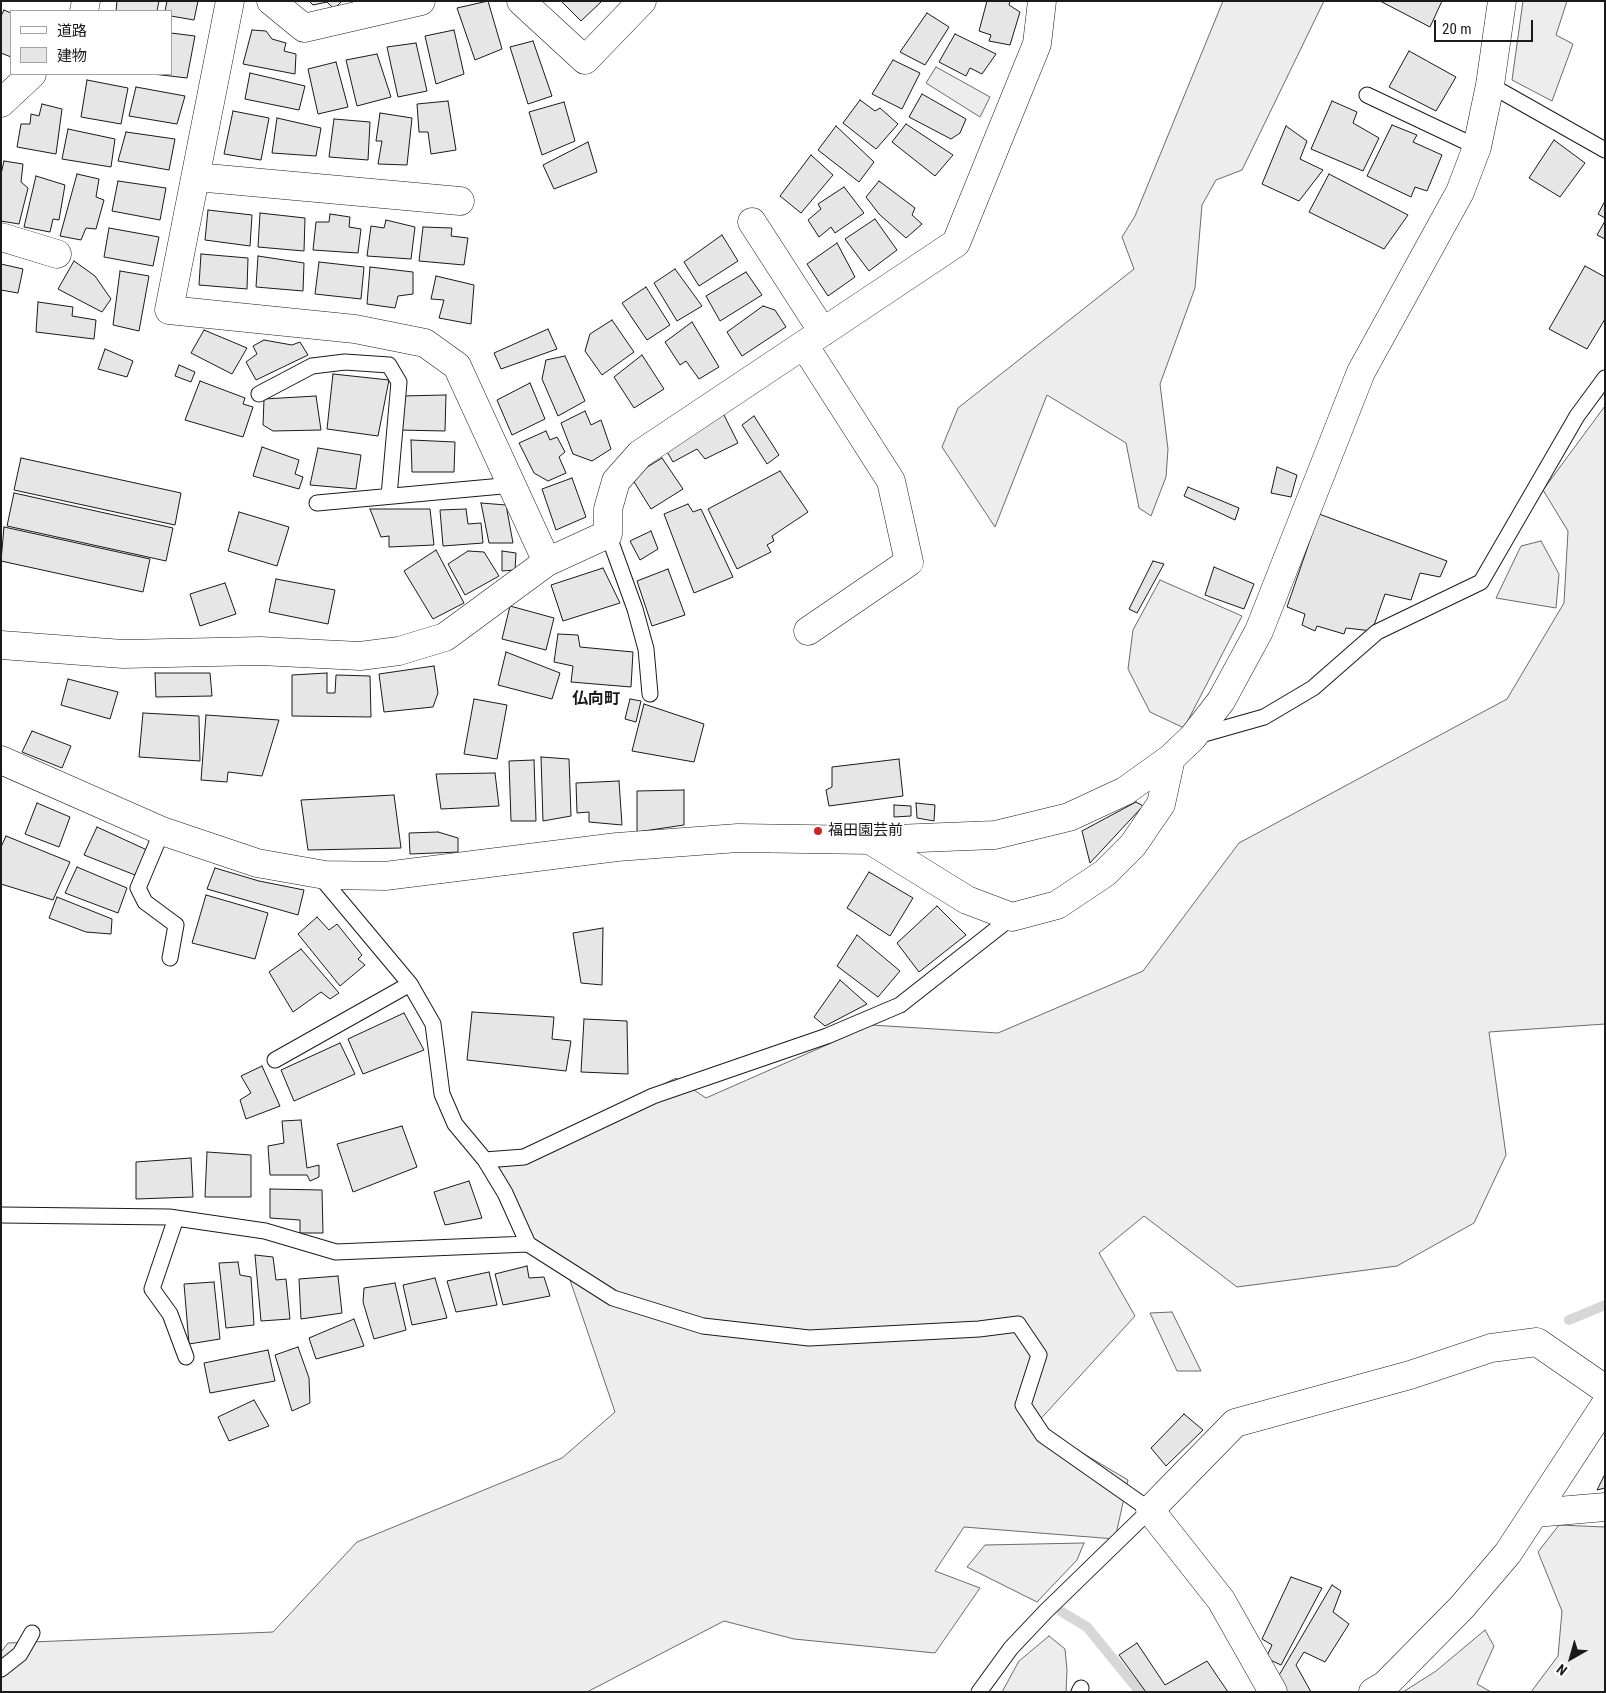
<!DOCTYPE html>
<html>
<head>
<meta charset="utf-8">
<style>
	body { margin:0 }
	#map { position:relative; width:1606px; height:1693px; overflow:hidden; background:#fff; font-family:"Roboto Condensed","Noto Sans JP",sans-serif }
	canvas { display:block }
	.frame { position:absolute; inset:0; border:2px solid #1a1a1a; pointer-events:none }
	.legend { position:absolute; left:10px; top:10px; width:162px; height:65px; box-sizing:border-box; background:#fff; border:1px solid #a3a3a3; margin:0; padding:6px 9px; list-style:none; font-size:15px; color:#1a1a1a }
	.legend li { display:flex; align-items:center; gap:10px; height:25px }
	.legend b { width:25px; border:1px solid #a3a3a3 }
	.north { position:absolute; left:1546px; top:1633px; width:50px; height:50px; -webkit-text-stroke:4px #fff; paint-order:stroke; rotate:218deg; font-size:14px; font-weight:700; line-height:20px; text-align:center; color:#1a1a1a }
	.north::after { content:''; display:block; margin:auto; width:18px; height:22px; background:#1a1a1a; clip-path:polygon(50% 0,100% 100%,50% 72%,0 100%) }
	.scale { position:absolute; left:1434px; top:20px; width:99px; height:22px; box-sizing:border-box; border:2px solid #1a1a1a; border-top:0; padding-left:6px; font-size:15px; line-height:18px; white-space:nowrap; color:#1a1a1a; -webkit-text-stroke:4px #fff; paint-order:stroke }
</style>
</head>
<body>
<div id="map">
<canvas width="1606" height="1693"></canvas>
<div class="frame"></div>
<ul class="legend">
<li><b style="height:6px;background:#fff"></b>道路</li>
<li><b style="height:14px;background:#e6e6e6"></b>建物</li>
</ul>
<div class="north">N</div>
<div class="scale">20 m</div>
</div>
<script>
const c = document.querySelector('canvas').getContext('2d');
c.lineJoin = 'round';
function fill(path, color) {
  c.fillStyle = color;
  c.fill(path, 'evenodd');
}
function toPath(rows) {
  const path = new Path2D();
  for (const r of rows) {
    path.moveTo(r[0], r[1]);
    for (let i = 2; i < r.length; i += 2) path.lineTo(r[i], r[i + 1]);
  }
  return path;
}
function stroke(path, color, width, dash) {
  c.strokeStyle = color;
  c.lineWidth = width;
  c.lineCap = dash ? 'butt' : 'round';
  c.setLineDash(dash || []);
  c.stroke(path);
}
function drawText(font, color, halo, rows, align = 'center') {
  c.font = font + ' "Roboto Condensed","Noto Sans JP",sans-serif';
  c.lineWidth = 4;
  c.setLineDash([]);
  c.textBaseline = 'middle';
  c.strokeStyle = halo;
  c.fillStyle = color;
  for (const [text, x, y, turn = 0] of rows) {
    c.save();
    c.translate(x, y);
    c.rotate((+turn || 0) * Math.PI / 180);
    c.textAlign = isNaN(turn) ? turn : align;
    if (halo) c.strokeText(text, 0, 0);
    c.fillText(text, 0, 0);
    c.restore();
  }
}
const built = toPath([
	[1223,1,1324,1,1242,170,1216,180,1202,205,1195,288,1160,384,1168,449,1166,477,1151,516,1139,508,1126,443,1047,395,995,527,942,447,958,408,1134,269,1122,237,1135,216,1223,1],
	[1523,1,1567,1,1556,35,1573,44,1552,101,1512,80,1523,1],
	[936,67,990,97,980,117,926,83,936,67],
	[1605,406,1605,1024,1489,1032,1506,1155,1474,1223,1397,1266,1237,1287,1144,1216,1099,1253,1135,1316,1035,1425,1128,1480,1115,1539,964,1527,935,1571,980,1588,935,1653,794,1639,724,1621,587,1692,1,1692,1,1652,8,1643,273,1632,357,1542,562,1458,615,1412,570,1280,544,1257,483,1172,676,1078,706,1098,872,1025,998,1033,1143,971,1239,843,1507,699,1564,603,1568,531,1543,490,1605,406],
	[1541,541,1559,574,1556,608,1496,598,1521,546,1541,541],
	[1160,580,1242,616,1184,728,1150,712,1128,669,1133,630,1160,580],
	[1172,1312,1201,1371,1177,1371,1150,1313,1172,1312],
	[1559,1525,1605,1527,1605,1692,1531,1692,1558,1656,1562,1611,1538,1552,1559,1525],
	[1084,1543,1077,1560,1037,1602,967,1567,985,1545,1084,1543],
	[1485,1630,1494,1646,1477,1684,1491,1692,1403,1692,1436,1671,1485,1630],
	[1049,1636,1065,1649,1067,1670,1066,1692,1002,1692,1019,1661,1049,1636]
]);
fill(built, '#ededed');
stroke(built, '#6a6a6a', 1);
stroke(toPath([
	[1569,1320,1605,1305],
	[1062,1612,1087,1627,1140,1692]
]), '#d7d7d7', 10);
const building = toPath([
	[117,1,159,1,157,11,116,11,117,1],
	[167,1,198,1,194,20,171,16,171,11,165,11,167,1],
	[309,1,342,1,334,9,327,2,313,5,309,1],
	[488,1,502,49,475,60,457,8,488,1],
	[561,1,602,1,581,21,561,1],
	[987,1,1010,1,1009,5,1020,12,1010,45,989,41,991,35,979,31,987,1],
	[1380,1,1442,1,1430,27,1380,1],
	[4,10,11,13,11,57,1,53,1,16,4,10],
	[927,13,949,27,925,65,900,52,927,13],
	[252,30,266,31,272,39,286,43,284,51,296,54,295,74,243,64,252,30],
	[454,30,464,74,436,84,425,36,454,30],
	[171,33,195,36,187,78,153,74,171,74,171,33],
	[955,34,996,54,982,74,970,68,966,76,939,62,955,34],
	[533,41,552,96,528,104,510,47,533,41],
	[416,43,427,91,398,97,387,47,416,43],
	[1409,51,1456,77,1436,111,1389,87,1409,51],
	[377,54,391,97,357,106,346,60,377,54],
	[893,60,920,73,902,109,872,94,893,60],
	[336,62,348,107,318,114,308,69,336,62],
	[250,73,305,86,299,110,245,99,250,73],
	[87,80,128,88,121,124,81,117,87,80],
	[136,87,185,96,177,124,129,116,136,87],
	[922,94,966,119,960,133,951,139,909,117,922,94],
	[860,100,875,111,880,108,898,124,876,149,843,123,860,100],
	[448,101,456,150,431,154,428,132,419,132,417,104,448,101],
	[1332,101,1357,112,1353,123,1379,138,1363,171,1311,149,1332,101],
	[564,102,575,141,542,155,529,112,564,102],
	[42,104,62,109,56,154,17,147,21,124,30,124,31,114,39,116,42,104],
	[233,111,269,118,261,160,224,154,233,111],
	[380,113,412,118,407,165,378,164,382,141,376,141,380,113],
	[277,118,321,128,316,156,272,153,277,118],
	[334,119,370,122,368,160,329,157,334,119],
	[906,124,953,155,935,176,892,142,906,124],
	[1392,125,1417,135,1413,142,1442,155,1427,191,1415,187,1411,197,1367,176,1392,125],
	[836,126,874,162,859,182,818,150,836,126],
	[1286,126,1307,141,1300,159,1323,170,1299,201,1262,184,1286,126],
	[68,129,115,139,111,167,62,159,68,129],
	[126,132,175,139,169,170,118,161,126,132],
	[1554,140,1585,163,1560,197,1529,178,1554,140],
	[588,142,597,172,554,189,543,165,588,142],
	[811,155,833,175,801,213,780,196,811,155],
	[4,161,23,164,21,182,28,188,19,224,1,221,1,174,4,161],
	[77,174,99,179,96,197,104,200,96,229,86,228,81,240,60,236,77,174],
	[1329,174,1408,215,1384,249,1309,212,1329,174],
	[36,176,65,185,59,220,53,219,50,232,24,227,36,176],
	[118,181,166,188,160,220,112,211,118,181],
	[879,181,915,208,912,215,922,224,906,238,879,214,866,197,879,181],
	[844,187,864,213,835,233,831,227,819,237,808,220,821,209,818,204,844,187],
	[1605,201,1605,218,1598,214,1605,201],
	[208,210,252,215,250,246,205,240,208,210],
	[260,213,305,218,304,251,258,247,260,213],
	[330,214,350,217,349,227,361,229,358,253,313,250,316,222,329,222,330,214],
	[875,219,897,250,869,271,845,239,875,219],
	[386,220,415,227,411,259,367,256,371,226,384,228,386,220],
	[1605,221,1605,239,1597,235,1605,221],
	[423,227,452,228,451,236,468,238,464,265,419,261,423,227],
	[109,228,159,237,153,266,104,257,109,228],
	[722,235,738,261,699,286,684,262,722,235],
	[837,243,855,277,828,296,807,264,837,243],
	[201,254,248,258,247,289,199,285,201,254],
	[258,256,304,263,303,291,256,287,258,256],
	[74,261,95,276,111,299,102,312,58,289,74,261],
	[319,262,364,267,361,299,315,294,319,262],
	[1,264,23,269,18,293,1,290,1,264],
	[1585,266,1605,277,1605,319,1587,349,1549,329,1585,266],
	[370,267,413,272,413,294,398,296,395,308,367,304,370,267],
	[675,269,702,306,677,321,654,283,675,269],
	[120,271,149,276,139,331,113,325,120,271],
	[746,272,762,295,720,321,706,296,746,272],
	[436,276,474,285,471,324,439,318,444,300,431,299,436,276],
	[646,287,670,325,647,340,622,303,646,287],
	[38,302,73,307,72,316,96,320,94,339,36,332,38,302],
	[763,306,775,310,786,327,742,356,727,332,763,306],
	[612,320,634,352,602,375,585,351,590,334,612,320],
	[692,322,719,367,699,379,686,361,680,365,665,342,692,322],
	[548,329,557,349,501,369,494,353,548,329],
	[204,330,247,348,232,374,191,353,204,330],
	[264,340,292,345,300,342,308,355,256,380,246,362,257,354,253,346,264,340],
	[105,349,133,361,127,377,98,369,105,349],
	[642,355,664,389,634,408,614,377,642,355],
	[565,356,585,401,558,416,542,379,546,360,565,356],
	[179,365,195,372,191,382,175,376,179,365],
	[333,374,389,380,378,436,327,429,333,374],
	[200,381,245,398,243,404,253,407,243,437,185,420,200,381],
	[530,383,545,419,512,435,497,400,530,383],
	[446,395,445,431,398,430,401,396,446,395],
	[316,396,321,430,273,431,263,425,264,399,316,396],
	[585,411,591,425,601,420,611,449,592,461,573,454,561,423,585,411],
	[723,413,738,443,705,459,697,449,673,462,666,450,723,413],
	[754,416,779,455,767,464,742,425,754,416],
	[546,431,550,440,557,437,565,452,559,457,566,473,548,481,534,473,519,443,546,431],
	[411,440,455,442,454,472,412,472,411,440],
	[262,447,299,460,295,474,303,477,299,489,253,476,262,447],
	[318,448,361,455,356,489,310,485,318,448],
	[21,458,181,493,175,525,14,490,21,458],
	[662,458,683,489,651,509,631,477,662,458],
	[1277,467,1297,475,1291,497,1271,493,1277,467],
	[780,471,808,512,772,536,774,541,767,545,771,552,737,569,708,509,780,471],
	[572,478,586,517,556,530,542,489,572,478],
	[1188,487,1239,508,1235,520,1184,496,1188,487],
	[14,493,173,528,166,561,7,526,14,493],
	[481,503,506,505,513,543,489,543,481,503],
	[688,504,693,512,701,509,733,577,694,593,664,514,688,504],
	[370,509,430,509,434,545,389,547,389,536,381,537,370,509],
	[466,509,468,524,481,523,483,543,443,546,440,510,466,509],
	[239,512,289,527,277,566,228,551,239,512],
	[1319,514,1447,561,1440,577,1420,573,1411,600,1385,594,1372,631,1346,628,1344,634,1317,626,1315,631,1302,625,1305,614,1287,607,1319,514],
	[4,527,150,559,143,592,1,561,4,527],
	[651,531,658,549,640,560,630,541,651,531],
	[436,550,464,603,433,619,404,571,436,550],
	[468,551,484,552,499,576,465,595,448,564,468,551],
	[502,551,516,553,515,570,502,571,502,551],
	[1153,561,1164,564,1137,613,1129,609,1153,561],
	[1214,567,1254,584,1244,609,1205,595,1214,567],
	[603,568,620,603,563,621,551,585,603,568],
	[668,569,685,615,652,626,637,581,668,569],
	[276,579,335,590,328,624,269,612,276,579],
	[225,583,236,614,200,626,190,594,225,583],
	[510,606,554,618,546,650,502,639,510,606],
	[558,634,578,635,580,647,633,652,631,687,571,682,573,666,554,662,558,634],
	[506,652,560,673,552,699,498,685,506,652],
	[434,666,438,693,433,707,384,712,379,674,434,666],
	[155,673,210,673,212,696,156,697,155,673],
	[327,673,327,693,335,693,336,675,370,676,371,717,292,716,292,675,327,673],
	[68,679,118,692,110,719,61,705,68,679],
	[474,699,507,705,497,759,464,754,474,699],
	[630,699,641,701,636,722,625,719,630,699],
	[644,704,704,724,694,762,632,751,644,704],
	[143,713,199,716,200,761,139,757,143,713],
	[206,715,279,720,262,776,228,772,227,782,201,780,206,715],
	[32,731,71,746,62,768,22,752,32,731],
	[541,757,569,759,571,816,543,821,541,757],
	[899,759,903,796,829,806,826,790,832,787,832,767,899,759],
	[534,760,536,821,511,821,509,761,534,760],
	[495,773,499,806,441,809,436,774,495,773],
	[619,781,622,825,589,822,589,812,577,813,576,783,619,781],
	[684,790,684,825,637,832,637,791,684,790],
	[394,795,401,848,308,850,301,800,394,795],
	[1136,802,1143,806,1090,863,1082,831,1136,802],
	[37,803,70,817,59,847,25,834,37,803],
	[916,803,935,805,934,821,917,818,916,803],
	[894,805,911,806,911,816,894,817,894,805],
	[97,827,147,850,135,875,84,855,97,827],
	[438,832,458,838,458,852,410,854,409,833,438,832],
	[6,836,70,862,53,900,1,884,1,847,6,836],
	[77,867,127,888,118,913,65,893,77,867],
	[215,868,259,881,304,890,298,915,207,889,215,868],
	[869,872,913,898,890,936,847,908,869,872],
	[206,895,268,913,255,959,192,943,206,895],
	[57,897,112,919,111,934,86,932,49,918,57,897],
	[937,906,966,935,919,972,897,943,937,906],
	[317,917,329,930,337,924,362,955,358,959,365,965,340,986,298,934,317,917],
	[603,928,602,985,581,983,573,933,603,928],
	[857,935,900,971,878,997,837,966,857,935],
	[301,949,339,993,330,999,321,992,293,1012,269,972,301,949],
	[840,980,867,1004,825,1026,814,1017,840,980],
	[472,1012,554,1017,552,1039,571,1041,566,1071,467,1060,472,1012],
	[404,1013,424,1050,363,1074,348,1039,404,1013],
	[584,1019,627,1021,628,1074,581,1072,584,1019],
	[340,1043,355,1074,294,1101,281,1070,340,1043],
	[262,1066,280,1106,246,1119,240,1100,251,1093,241,1076,262,1066],
	[301,1120,307,1168,319,1165,319,1177,310,1181,307,1175,270,1175,268,1146,284,1143,282,1121,301,1120],
	[402,1126,417,1167,353,1192,337,1144,402,1126],
	[207,1152,251,1155,251,1197,205,1197,207,1152],
	[191,1158,193,1197,136,1199,136,1162,191,1158],
	[469,1181,482,1218,445,1225,434,1192,469,1181],
	[270,1189,322,1190,323,1233,300,1233,300,1220,270,1218,270,1189],
	[255,1255,273,1257,276,1280,286,1279,290,1319,261,1321,255,1255],
	[238,1262,240,1275,251,1277,254,1325,226,1328,219,1263,238,1262],
	[527,1266,529,1278,544,1277,550,1296,503,1305,495,1274,527,1266],
	[489,1272,497,1305,456,1312,447,1281,489,1272],
	[338,1276,342,1313,301,1319,299,1279,338,1276],
	[435,1278,447,1318,412,1325,403,1285,435,1278],
	[214,1282,220,1339,189,1344,184,1284,214,1282],
	[395,1283,406,1330,374,1339,363,1302,364,1288,395,1283],
	[354,1319,364,1346,316,1359,309,1338,354,1319],
	[298,1347,309,1378,310,1403,292,1411,275,1355,298,1347],
	[268,1350,275,1381,210,1393,204,1363,268,1350],
	[254,1400,269,1426,229,1441,218,1417,254,1400],
	[1184,1414,1203,1430,1166,1466,1151,1448,1184,1414],
	[1605,1474,1605,1488,1597,1490,1605,1474],
	[1291,1577,1322,1588,1281,1665,1266,1658,1272,1645,1262,1639,1291,1577],
	[1332,1585,1341,1591,1333,1612,1349,1624,1325,1662,1304,1652,1296,1665,1311,1692,1284,1692,1278,1677,1332,1585],
	[1137,1643,1165,1685,1207,1661,1228,1692,1146,1692,1119,1655,1137,1643]
]);
fill(building, '#e6e6e6');
stroke(building, '#1a1a1a', 1);
const service = toPath([
	[1490,85,1605,150],
	[1367,95,1477,147],
	[259,394,312,366,345,362,389,365,399,382,389,496],
	[317,503,513,485],
	[608,534,635,609,646,649,650,694],
	[1197,736,1264,717,1313,688,1377,632,1481,582,1577,416,1605,378],
	[162,831,138,888,145,902,176,925,170,958],
	[318,874,410,984,433,1024,442,1094,455,1124,485,1160,505,1193,528,1244],
	[275,1060,410,984],
	[485,1160,524,1157,653,1096,827,1036,900,1005,1012,917],
	[1,1215,169,1217,265,1231,336,1252,528,1244,613,1298,703,1326,809,1338,979,1329,1018,1324,1039,1355,1023,1405,1043,1435,1150,1510,1046,1611,1011,1648,979,1692],
	[176,1218,152,1289,170,1314,186,1357],
	[1,1669,20,1654,32,1633],
	[1079,1692,1081,1688]
]);
const minor = toPath([
	[230,1,169,310,355,329,425,343,457,366,547,562],
	[271,1,304,28,421,1],
	[521,1,585,60,642,1],
	[84,11,86,1],
	[1,103,32,74],
	[196,177,460,201],
	[752,222,823,332],
	[1,237,57,254],
	[804,345,891,481,909,562,808,631],
	[1,645,123,654,260,651,360,656,399,651,445,637,547,562,608,534,608,509,616,481,640,454,956,243,1037,44,1042,1],
	[1,760,162,831,257,863,325,875,385,876,617,847,738,838,870,840,995,835,1069,817,1125,791,1171,758,1193,737,1221,701,1259,631,1361,372,1460,192,1477,147,1490,85,1502,1],
	[870,840,967,900,1012,917,1057,905,1105,873,1133,845,1161,804,1171,758],
	[1535,1513,1605,1507],
	[1273,1692,1221,1600,1150,1510,1235,1423,1410,1375,1491,1348,1537,1342,1605,1389],
	[1373,1692,1385,1685,1462,1607,1508,1553,1605,1405]
]);
stroke(service, '#1a1a1a', 17);
stroke(minor, '#1a1a1a', 29);
stroke(service, '#fff', 15);
stroke(minor, '#fff', 28);
for (const [x, y, r, color] of [
	[818,831,5,"#c62828"]
]) {
  const dot = new Path2D();
  dot.arc(x, y, r, 0, 2 * Math.PI);
  c.fillStyle = color;
  c.fill(dot);
  stroke(dot, '#fff', 2);
}
drawText('15px', '#1a1a1a', '#fff', [
	["福田園芸前",828,831]
], 'left');
drawText('bold 16px', '#1a1a1a', '#fff', [
	["仏向町",596,700]
]);
</script>
</body>
</html>
